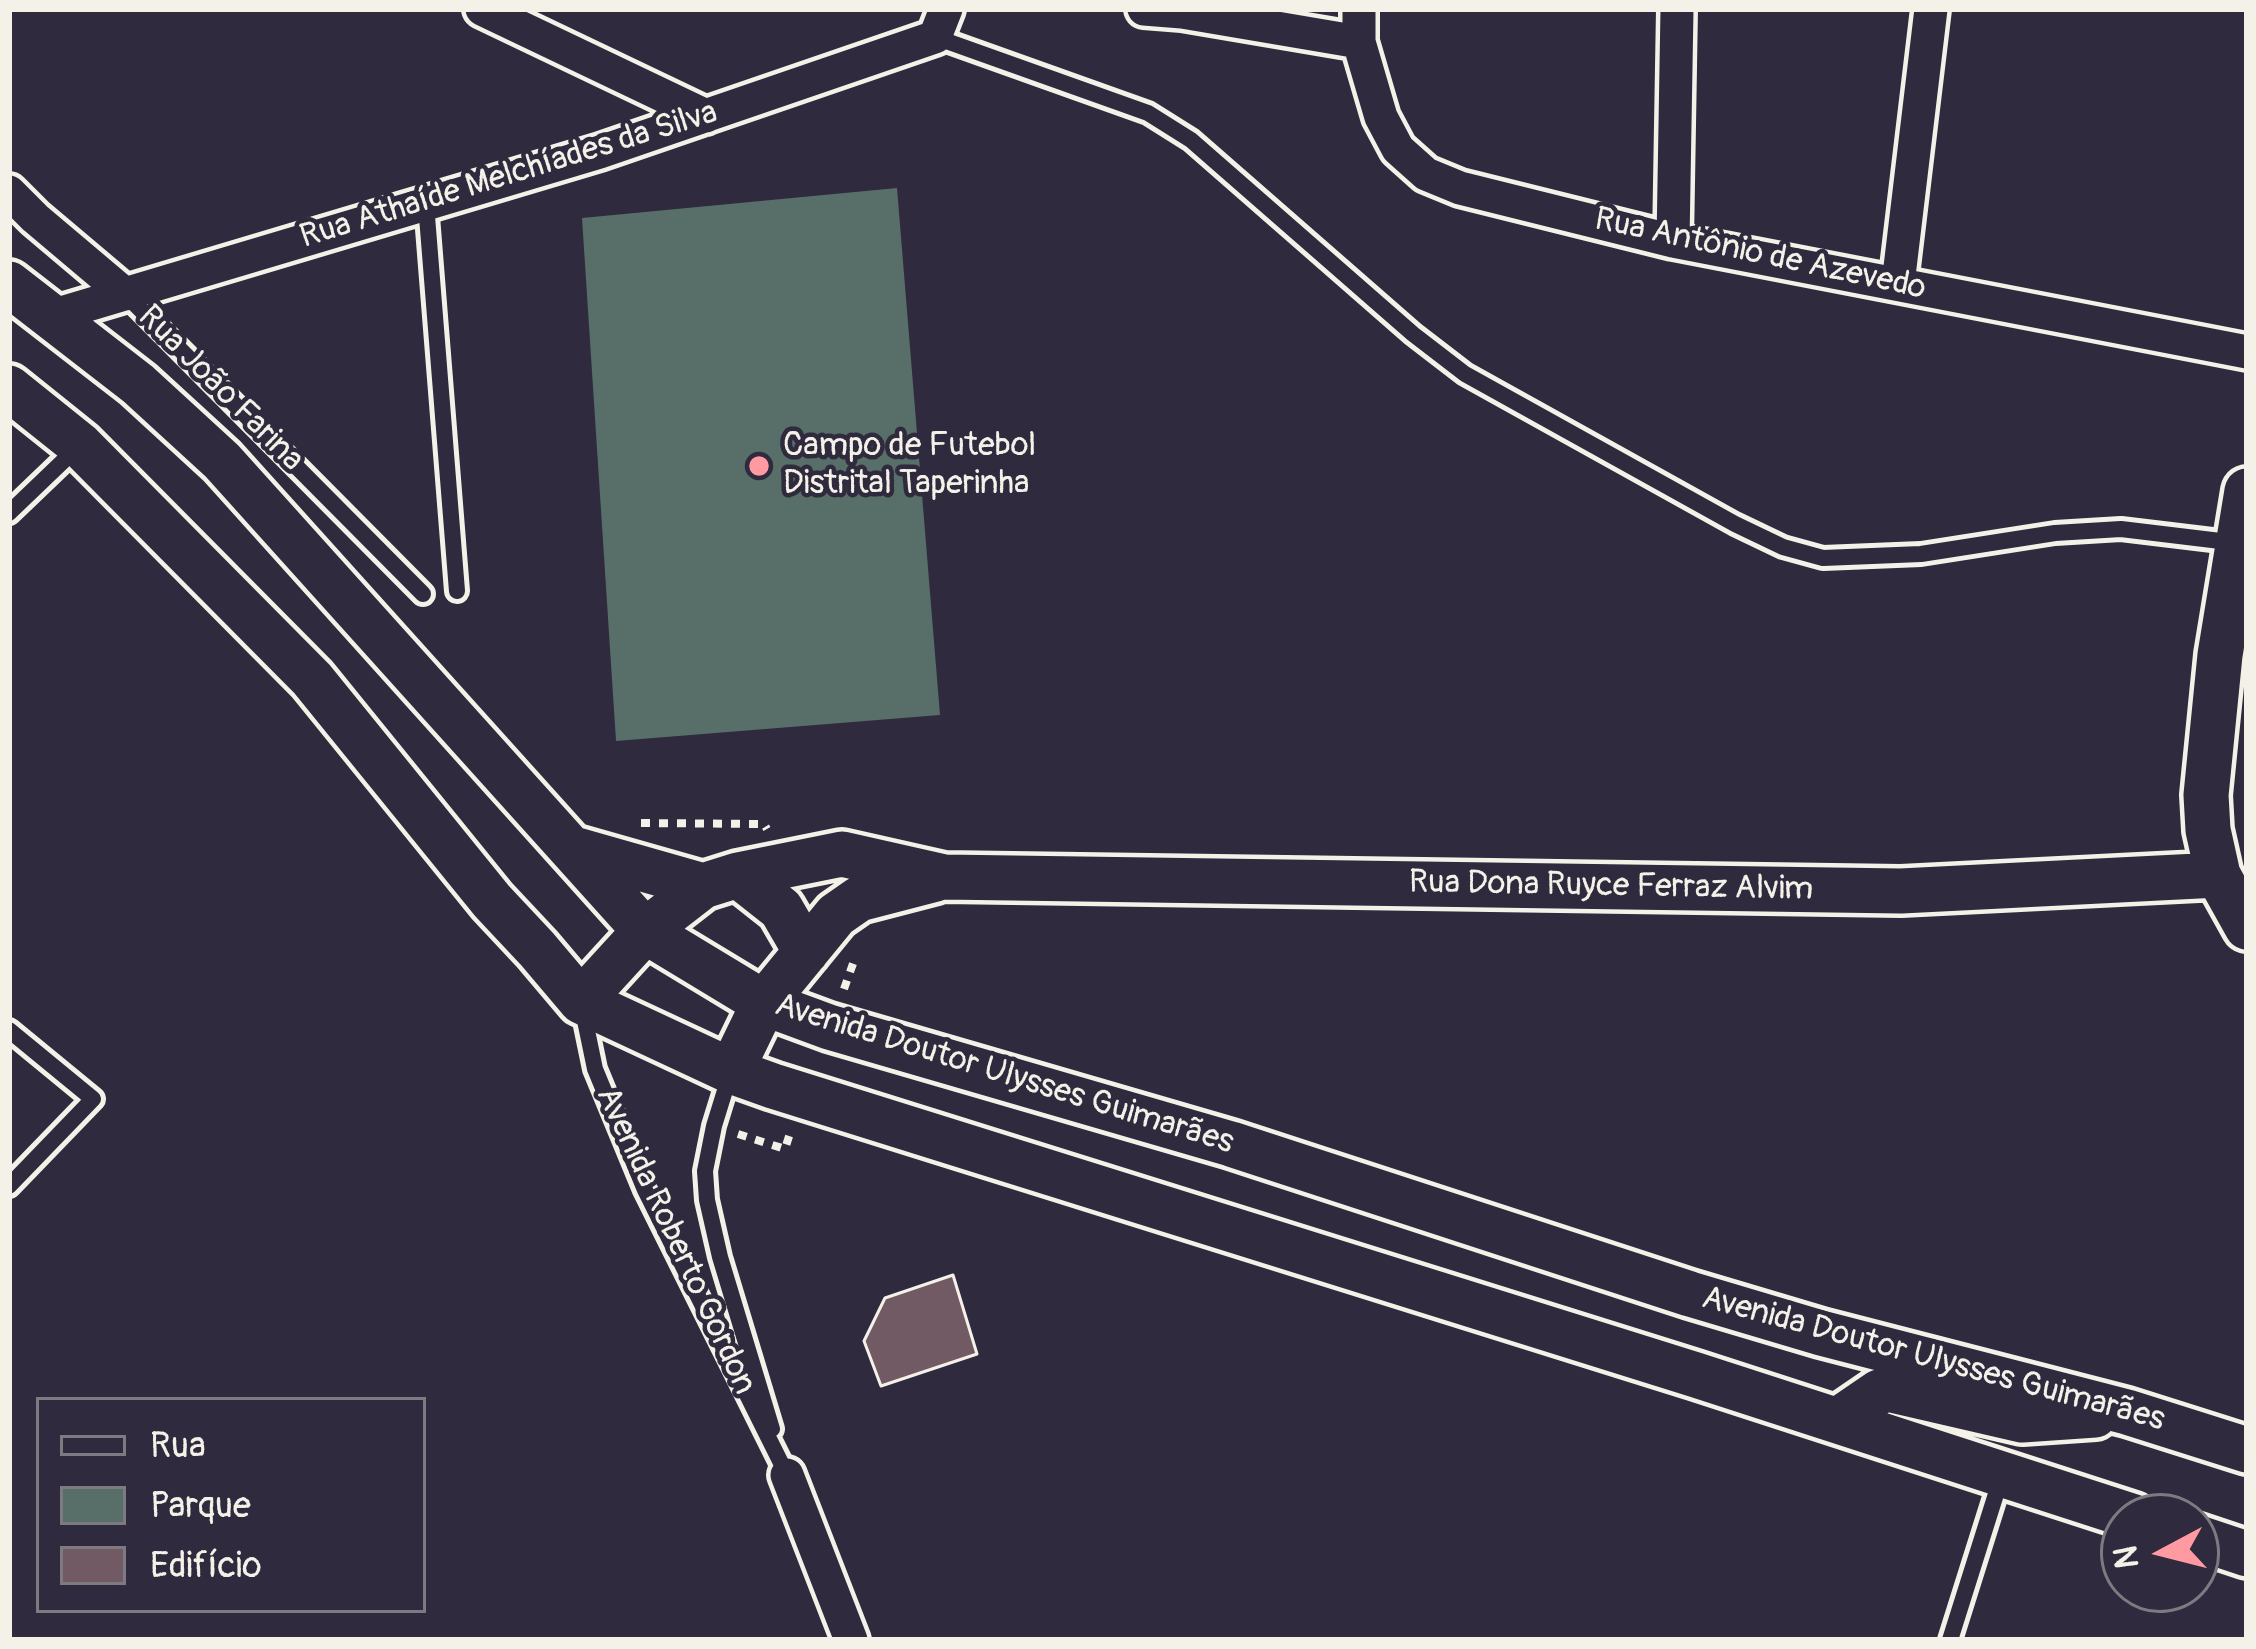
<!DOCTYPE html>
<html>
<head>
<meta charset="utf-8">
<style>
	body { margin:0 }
	#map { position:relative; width:2256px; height:1649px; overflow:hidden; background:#2f2a3d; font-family:Pangolin,sans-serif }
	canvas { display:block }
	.frame { position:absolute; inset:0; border:12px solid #f4f1e8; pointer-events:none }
	.legend { position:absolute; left:36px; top:1397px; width:390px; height:216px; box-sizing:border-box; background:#2f2a3d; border:3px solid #7e7a81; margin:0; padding:15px 21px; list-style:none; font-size:36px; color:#f4f1e8 }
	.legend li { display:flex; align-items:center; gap:24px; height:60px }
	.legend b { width:60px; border:3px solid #7e7a81 }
	.north { position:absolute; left:2100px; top:1493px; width:120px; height:120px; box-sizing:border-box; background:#2f2a3d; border:3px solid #7e7a81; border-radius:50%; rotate:263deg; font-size:33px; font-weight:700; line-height:48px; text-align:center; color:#f4f1e8 }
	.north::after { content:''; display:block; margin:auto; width:42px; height:54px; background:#ff9aa2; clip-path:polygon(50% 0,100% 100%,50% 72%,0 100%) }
</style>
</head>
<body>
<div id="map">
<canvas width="2256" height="1649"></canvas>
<div class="frame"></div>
<ul class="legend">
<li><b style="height:15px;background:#2f2a3d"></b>Rua</li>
<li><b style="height:33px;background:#586e68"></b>Parque</li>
<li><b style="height:33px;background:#725a65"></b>Edifício</li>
</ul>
<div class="north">N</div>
</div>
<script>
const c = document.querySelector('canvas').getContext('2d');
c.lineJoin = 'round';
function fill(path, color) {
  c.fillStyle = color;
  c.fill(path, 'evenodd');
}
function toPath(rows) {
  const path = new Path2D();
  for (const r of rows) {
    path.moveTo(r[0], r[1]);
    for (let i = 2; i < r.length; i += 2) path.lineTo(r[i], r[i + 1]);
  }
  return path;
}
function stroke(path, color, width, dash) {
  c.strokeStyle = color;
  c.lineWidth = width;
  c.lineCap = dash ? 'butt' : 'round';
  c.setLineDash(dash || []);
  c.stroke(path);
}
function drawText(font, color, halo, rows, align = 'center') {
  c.font = font + ' Pangolin,sans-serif';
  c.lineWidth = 9;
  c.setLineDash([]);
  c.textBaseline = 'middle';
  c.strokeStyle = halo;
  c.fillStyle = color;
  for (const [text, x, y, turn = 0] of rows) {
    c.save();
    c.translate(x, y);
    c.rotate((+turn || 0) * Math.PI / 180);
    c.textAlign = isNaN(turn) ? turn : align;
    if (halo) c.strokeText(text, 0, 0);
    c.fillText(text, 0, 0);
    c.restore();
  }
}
fill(toPath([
	[897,188,940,715,616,741,582,218]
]), '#586e68');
const building = toPath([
	[953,1275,977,1354,881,1386,864,1341,885,1298,953,1275]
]);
fill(building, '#725a65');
stroke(building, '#f4f1e8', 3);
const lane = toPath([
	[935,37,1148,113,1191,140,1413,334,1465,374,1735,524,1783,547,1823,558,1921,554,2055,533,2121,529,2237,543],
	[426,204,457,591],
	[125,294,423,594],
	[9,513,80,445],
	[583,1011,595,1069,645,1190,787,1475],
	[9,1030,93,1099,9,1186],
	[731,1071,714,1126,705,1171,707,1200,720,1257,772,1429],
	[1950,1640,2002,1475]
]);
const street = toPath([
	[482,9,706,116],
	[1144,9,1182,12,1359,42],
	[1359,9,1359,42,1381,117,1398,149,1426,174,1460,188,1673,241,2247,352],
	[9,192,35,218,125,294],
	[1673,241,1677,9],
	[1898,284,1931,9],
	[51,316,600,152,935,37,946,9],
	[787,1475,851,1640]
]);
const secondary = toPath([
	[9,284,138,384,222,461,645,931,764,1003,829,1027,1231,1144,1690,1294,1821,1333,2127,1412,2247,1450],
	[9,388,80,445,312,679,492,901,537,949,581,1001,731,1071,773,1086,1696,1375,2134,1517],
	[2247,491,2220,655,2206,795,2208,830,2218,875,2247,927],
	[573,849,703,886],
	[738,875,781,909,806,952],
	[581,1001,645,931,703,886,738,875,842,854,944,877,1901,891,2218,875],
	[731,1071,764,1003,836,915,859,899,936,879],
	[1838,1420,1879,1392,1888,1389,2022,1420,2095,1415],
	[2196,1537,2247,1554]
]);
stroke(lane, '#f4f1e8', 26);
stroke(street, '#f4f1e8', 42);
stroke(secondary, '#f4f1e8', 54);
stroke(toPath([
	[641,823,764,824,767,829],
	[844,989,855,958],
	[738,1134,785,1149,791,1130]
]), '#f4f1e8', 8, [9, 9]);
stroke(lane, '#2f2a3d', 16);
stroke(street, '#2f2a3d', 33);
stroke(secondary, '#2f2a3d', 45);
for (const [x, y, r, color] of [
	[759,466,12,"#ff9aa2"]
]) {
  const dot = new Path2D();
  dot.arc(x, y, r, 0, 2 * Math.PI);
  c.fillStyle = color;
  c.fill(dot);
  stroke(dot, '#2f2a3d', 4.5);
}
drawText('33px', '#f4f1e8', '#2f2a3d', [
	["Rua Athaíde Melchíades da Silva",509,176,-17],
	["Rua Antônio de Azevedo",1760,255,12],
	["Rua João Farina",220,389,45],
	["Rua Dona Ruyce Ferraz Alvim",1611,887,1],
	["Avenida Doutor Ulysses Guimarães",1004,1075,17],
	["Avenida Roberto Gordon",675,1241,65],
	["Avenida Doutor Ulysses Guimarães",1933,1360,15]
]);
drawText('33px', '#f4f1e8', '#2f2a3d', [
	["Campo de Futebol",783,447],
	["Distrital Taperinha",783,485]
], 'left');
</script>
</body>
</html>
